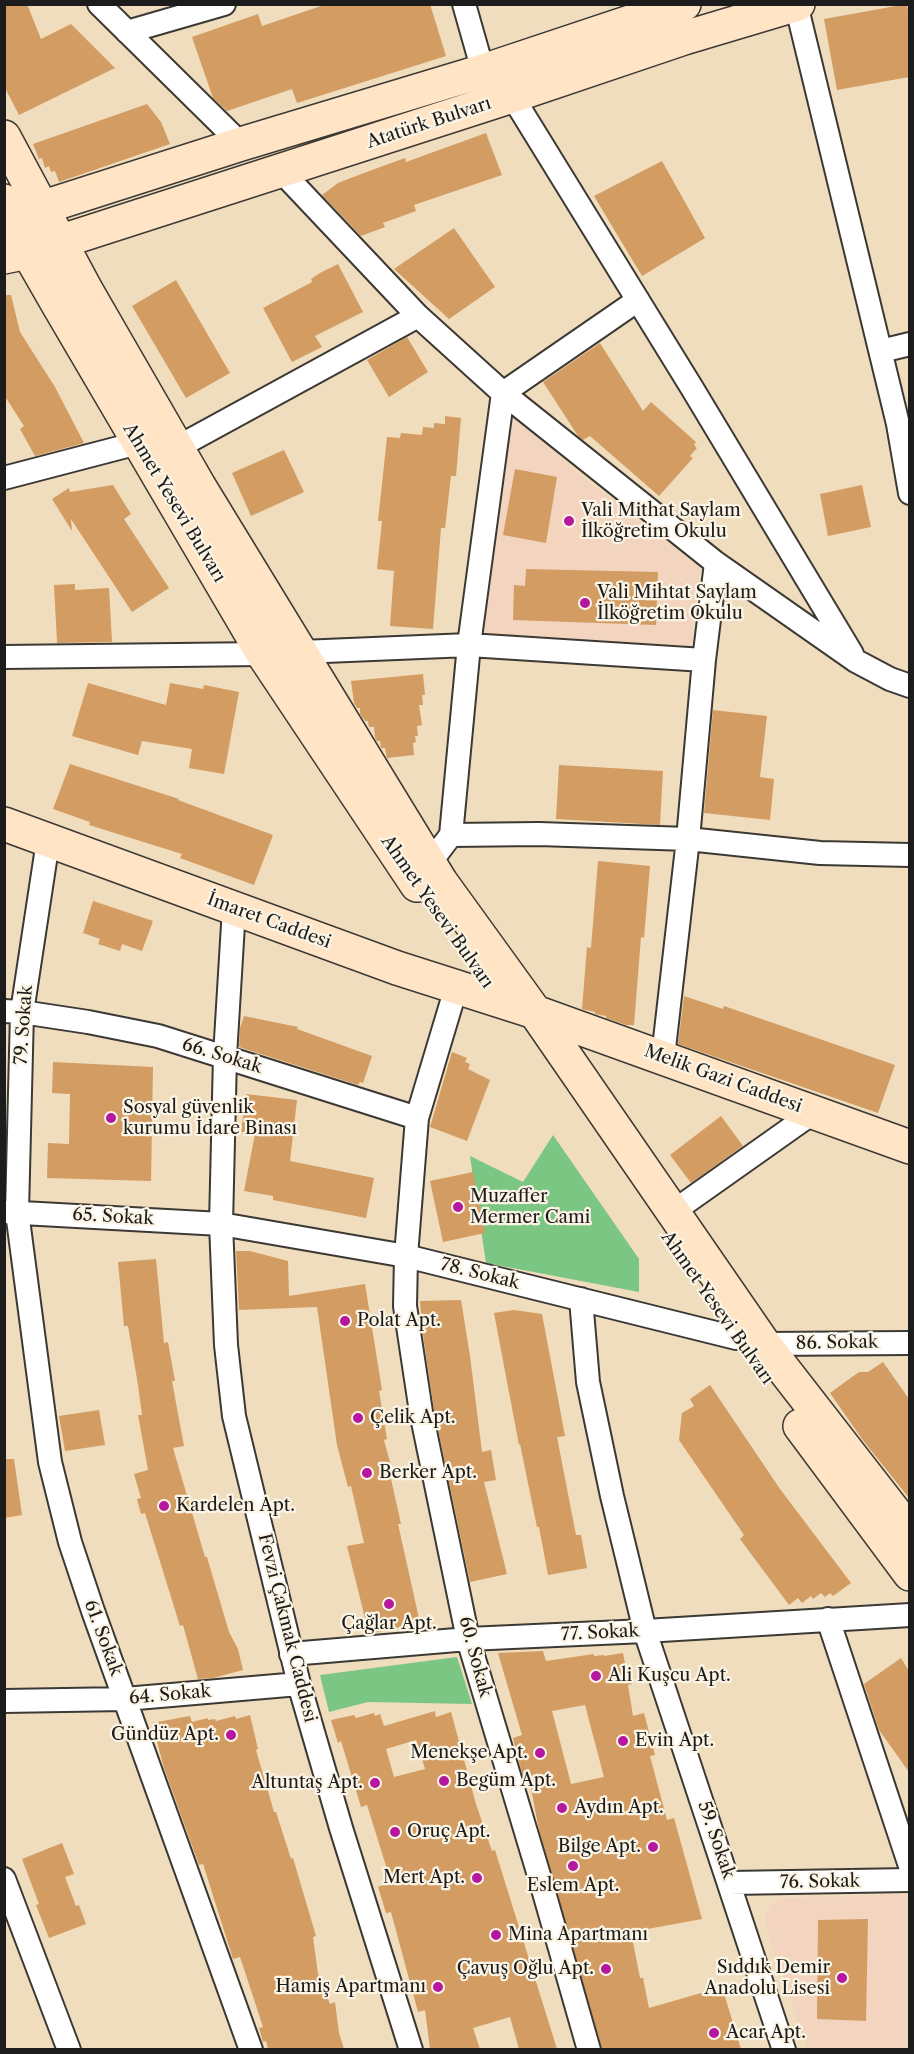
<!DOCTYPE html>
<html>
<head>
<meta charset="utf-8">
<style>
	body { margin:0 }
	#map { position:relative; width:914px; height:2054px; overflow:hidden; background:#f0ddbd; font-family:"Libre Caslon Text",serif }
	canvas { display:block }
	.frame { position:absolute; inset:0; border:6px solid #1c1c1c; pointer-events:none }
</style>
</head>
<body>
<div id="map">
<canvas width="914" height="2054"></canvas>
<div class="frame"></div>
</div>
<script>
const c = document.querySelector('canvas').getContext('2d');
c.lineJoin = 'round';
function fill(path, color) {
  c.fillStyle = color;
  c.fill(path, 'evenodd');
}
function toPath(rows) {
  const path = new Path2D();
  for (const r of rows) {
    path.moveTo(r[0], r[1]);
    for (let i = 2; i < r.length; i += 2) path.lineTo(r[i], r[i + 1]);
  }
  return path;
}
function stroke(path, color, width, dash) {
  c.strokeStyle = color;
  c.lineWidth = width;
  c.lineCap = dash ? 'butt' : 'round';
  c.setLineDash(dash || []);
  c.stroke(path);
}
function drawText(font, color, halo, rows, align = 'center') {
  c.font = font + ' "Libre Caslon Text",serif';
  c.lineWidth = 4.5;
  c.setLineDash([]);
  c.textBaseline = 'middle';
  c.strokeStyle = halo;
  c.fillStyle = color;
  for (const [text, x, y, turn = 0] of rows) {
    c.save();
    c.translate(x, y);
    c.rotate((+turn || 0) * Math.PI / 180);
    c.textAlign = isNaN(turn) ? turn : align;
    if (halo) c.strokeText(text, 0, 0);
    c.fillText(text, 0, 0);
    c.restore();
  }
}
fill(toPath([
	[511,410,581,476,700,567,691,646,483,633],
	[909,1894,909,2049,810,2049,805,2042,765,1925,765,1916,770,1906,784,1898]
]), '#f3d4bf');
fill(toPath([
	[553,1135,639,1259,639,1292,486,1263,470,1156,523,1182],
	[457,1657,472,1704,368,1702,329,1712,320,1675]
]), '#7cc683');
fill(toPath([
	[4,4,27,4,41,39,71,24,115,68,19,115,4,86],
	[327,4,430,4,446,56,297,103,292,89,227,111,213,98,192,37,258,14,262,26],
	[907,4,909,17,909,77,837,90,824,19],
	[147,104,161,122,170,144,59,182,55,171,51,172,49,166,45,168,42,158,39,159,33,144],
	[486,133,502,175,414,205,416,211,383,223,385,227,361,236,322,195,338,183,364,173,405,158,406,162],
	[662,161,705,238,642,276,594,196],
	[454,228,495,287,449,319,394,269],
	[338,264,363,312,315,336,322,347,292,362,263,308,312,282,311,279,320,273],
	[176,280,230,373,186,398,132,306],
	[4,295,11,295,20,332,55,387,84,443,35,456,20,429,24,426,4,395],
	[407,337,428,372,389,397,367,360],
	[600,343,643,411,651,402,696,442,694,445,697,448,690,456,693,458,659,496,590,436,583,440,578,436,543,382],
	[445,416,461,418,456,476,451,476,445,528,441,528,433,629,390,626,394,571,377,569,382,521,378,521,387,437,400,438,401,433,422,435,423,427,434,428,434,423,445,424],
	[284,450,304,492,251,516,232,473],
	[515,469,557,477,546,543,503,535],
	[113,485,131,514,124,519,169,588,132,612,71,519,72,531,52,499,69,488,70,492],
	[862,485,871,527,828,536,820,494],
	[526,569,658,572,656,625,513,620,514,585,525,586],
	[75,584,75,590,109,588,112,642,57,643,54,585],
	[423,674,425,695,422,695,423,705,419,705,422,725,417,726,418,736,415,736,416,742,413,743,414,755,387,758,385,748,381,748,380,741,377,741,375,738,374,727,369,727,368,721,365,721,360,714,360,708,357,708,354,703,351,681],
	[88,683,166,705,170,683,203,689,204,685,239,692,224,774,189,768,192,749,142,741,138,755,72,736],
	[713,710,767,716,760,777,774,779,770,820,704,813],
	[70,764,179,799,178,800,273,835,254,885,180,858,182,854,89,825,90,822,53,809],
	[559,765,663,771,660,825,556,819],
	[598,861,650,866,644,938,641,937,634,1025,626,1025,606,1018,606,1016,595,1014,595,1012,582,1009,587,947,591,948],
	[93,901,153,921,142,951,122,944,120,951,98,944,100,939,83,933],
	[684,996,723,1009,724,1006,895,1065,878,1113,678,1044],
	[244,1016,298,1027,297,1029,372,1056,363,1083,360,1082,358,1085,239,1047,240,1028],
	[452,1052,467,1058,465,1062,470,1064,468,1069,490,1080,467,1141,430,1127],
	[53,1062,153,1067,151,1181,47,1178,48,1143,69,1144,70,1094,52,1093],
	[246,1094,297,1100,290,1161,374,1178,366,1218,273,1200,273,1196,244,1191,255,1134,241,1132],
	[721,1116,743,1146,691,1183,670,1155],
	[473,1172,485,1233,443,1242,430,1181],
	[236,1251,250,1251,288,1261,289,1296,365,1284,382,1390,379,1391,387,1439,384,1440,391,1466,389,1467,391,1479,401,1524,398,1524,420,1623,369,1634,347,1546,364,1543,351,1486,348,1487,337,1445,317,1307,239,1310],
	[156,1259,164,1343,168,1342,175,1381,172,1381,184,1446,173,1448,205,1557,207,1557,229,1632,238,1649,243,1670,213,1678,198,1679,183,1625,180,1626,145,1513,141,1514,137,1499,141,1498,134,1474,148,1470,138,1415,142,1415,138,1385,128,1326,124,1326,118,1262],
	[461,1300,470,1356,482,1452,491,1450,496,1480,484,1482,507,1574,470,1582,434,1410,423,1335,420,1301],
	[514,1310,542,1314,565,1436,557,1437,576,1535,581,1535,587,1568,548,1575,539,1527,537,1527,520,1444,519,1445,494,1313],
	[883,1362,909,1399,909,1498,862,1439,830,1393,859,1372,868,1372],
	[710,1385,780,1489,851,1583,833,1596,830,1593,825,1597,821,1593,813,1599,811,1596,802,1603,798,1598,789,1605,740,1539,744,1535,679,1440,682,1413,694,1406,690,1399],
	[99,1410,105,1445,65,1451,59,1416],
	[4,1459,14,1459,22,1515,4,1518],
	[543,1651,546,1661,594,1654,594,1656,604,1655,604,1656,623,1653,626,1669,630,1668,632,1684,628,1685,633,1716,644,1713,655,1755,650,1756,667,1820,674,1818,702,1919,631,1932,640,1978,643,1978,649,2008,722,1987,741,2049,602,2049,539,1830,529,1778,524,1779,520,1766,513,1738,522,1735,498,1653],
	[585,1705,604,1777,571,1784,552,1711],
	[901,1658,909,1671,909,1772,879,1730,864,1684],
	[435,1711,436,1717,451,1712,476,1804,492,1851,495,1850,557,2049,519,2049,510,2017,473,2028,480,2049,430,2049,425,2010,418,2012,391,1912,386,1913,378,1887,391,1882,367,1805,361,1807,341,1741,338,1743,331,1720,354,1715,356,1718,374,1713,375,1716,380,1714,384,1726],
	[416,1740,425,1769,394,1777,386,1749],
	[250,1715,258,1749,256,1750,274,1812,276,1812,291,1859,293,1858,316,1936,313,1937,318,1974,330,2004,335,2002,339,2033,344,2049,268,2049,266,2041,263,2042,259,2028,263,2027,240,1957,233,1959,203,1864,199,1865,164,1768,152,1723,190,1716,192,1722,208,1718,208,1720,215,1719,216,1721,235,1716,236,1719],
	[62,1843,74,1874,65,1877,76,1906,79,1905,86,1924,49,1938,36,1905,39,1904,22,1859],
	[868,1919,866,2021,817,2019,818,1920]
]), '#d29c62');
const street = toPath([
	[99,4,241,144],
	[464,4,483,71],
	[796,4,898,424,910,493],
	[127,32,224,4],
	[512,96,692,388,852,654],
	[281,171,418,316,503,393,716,563,856,661,890,679,910,686],
	[881,351,910,344],
	[178,447,418,316],
	[4,478,138,443],
	[301,652,469,645,704,660],
	[4,657,263,654],
	[451,835,539,834,688,839,820,853,910,855],
	[48,841,22,1012,17,1212,50,1462,70,1542,93,1611,251,2050],
	[429,864,451,835,469,645,503,393,638,300],
	[234,908,225,1056,221,1224,226,1345,234,1416,299,1684,341,1828,411,2050],
	[456,988,417,1118,406,1256,405,1306,421,1412,468,1639,541,1882,589,2050],
	[4,1011,22,1012,88,1022,158,1036,417,1118],
	[663,1057,688,839,704,660,716,563],
	[674,1211,814,1112],
	[4,1212,221,1224,406,1256,736,1338],
	[581,1299,588,1382,612,1496,645,1631,784,2050],
	[764,1344,910,1343],
	[828,1619,910,1866],
	[291,1654,468,1639,645,1631,910,1615],
	[4,1701,125,1699,299,1684],
	[4,1879,69,2050],
	[730,1883,910,1880]
]);
const secondary = toPath([
	[4,137,86,290,199,486,441,882,535,1012,764,1344,910,1532],
	[4,201,28,252,59,306,263,654,417,885],
	[22,214,241,144,483,71,684,4],
	[4,257,28,252,512,96,684,38,798,4],
	[4,824,397,968,535,1012,910,1147],
	[800,1426,910,1574]
]);
stroke(street, '#3c3934', 26);
stroke(secondary, '#3c3934', 36);
stroke(street, '#fff', 22);
stroke(secondary, '#ffe4c6', 33);
for (const [x, y, r, color] of [
	[569,521,6,"#b5179e"],
	[585,603,6,"#b5179e"],
	[111,1118,6,"#b5179e"],
	[458,1207,6,"#b5179e"],
	[345,1321,6,"#b5179e"],
	[358,1418,6,"#b5179e"],
	[367,1473,6,"#b5179e"],
	[164,1506,6,"#b5179e"],
	[389,1604,6,"#b5179e"],
	[596,1676,6,"#b5179e"],
	[231,1735,6,"#b5179e"],
	[623,1741,6,"#b5179e"],
	[540,1753,6,"#b5179e"],
	[444,1781,6,"#b5179e"],
	[375,1783,6,"#b5179e"],
	[562,1808,6,"#b5179e"],
	[395,1832,6,"#b5179e"],
	[653,1847,6,"#b5179e"],
	[573,1866,6,"#b5179e"],
	[477,1878,6,"#b5179e"],
	[496,1935,6,"#b5179e"],
	[606,1969,6,"#b5179e"],
	[842,1978,6,"#b5179e"],
	[438,1987,6,"#b5179e"],
	[714,2033,6,"#b5179e"]
]) {
  const dot = new Path2D();
  dot.arc(x, y, r, 0, 2 * Math.PI);
  c.fillStyle = color;
  c.fill(dot);
  stroke(dot, '#fcf5e5', 2);
}
drawText('18px', '#1c1c1c', '#fcf5e5', [
	["Atatürk Bulvarı",429,123,-18],
	["Ahmet Yesevi Bulvarı",174,503,59],
	["Ahmet Yesevi Bulvarı",437,912,55],
	["İmaret Caddesi",269,921,20],
	["79. Sokak",24,1025,-86],
	["66. Sokak",222,1056,17],
	["Melik Gazi Caddesi",723,1079,20],
	["65. Sokak",113,1217,3],
	["78. Sokak",480,1274,14],
	["Ahmet Yesevi Bulvarı",717,1308,55],
	["86. Sokak",837,1343,-1],
	["Fevzi Çakmak Caddesi",287,1628,76],
	["77. Sokak",600,1633,-3],
	["61. Sokak",103,1638,70],
	["60. Sokak",475,1657,75],
	["64. Sokak",170,1695,-5],
	["59. Sokak",716,1840,71],
	["76. Sokak",820,1882,-1]
]);
drawText('18px', '#1c1c1c', '#fcf5e5', [
	["Vali Mithat Saylam",581,511],
	["İlköğretim Okulu",581,532],
	["Vali Mihtat Saylam",597,593],
	["İlköğretim Okulu",597,614],
	["Sosyal güvenlik",123,1108],
	["kurumu İdare Binası",123,1129],
	["Muzaffer",470,1197],
	["Mermer Cami",470,1218],
	["Polat Apt.",357,1321],
	["Çelik Apt.",370,1418],
	["Berker Apt.",379,1473],
	["Kardelen Apt.",176,1506],
	["Çağlar Apt.",389,1624,"center"],
	["Ali Kuşcu Apt.",608,1676],
	["Gündüz Apt.",219,1735,"right"],
	["Evin Apt.",635,1741],
	["Menekşe Apt.",528,1753,"right"],
	["Begüm Apt.",456,1781],
	["Altuntaş Apt.",363,1783,"right"],
	["Aydın Apt.",574,1808],
	["Oruç Apt.",407,1832],
	["Bilge Apt.",641,1847,"right"],
	["Mert Apt.",465,1878,"right"],
	["Eslem Apt.",573,1886,"center"],
	["Mina Apartmanı",508,1935],
	["Sıddık Demir",830,1968,"right"],
	["Anadolu Lisesi",830,1989,"right"],
	["Çavuş Oğlu Apt.",594,1969,"right"],
	["Hamiş Apartmanı",426,1987,"right"],
	["Acar Apt.",726,2033]
], 'left');
</script>
</body>
</html>
